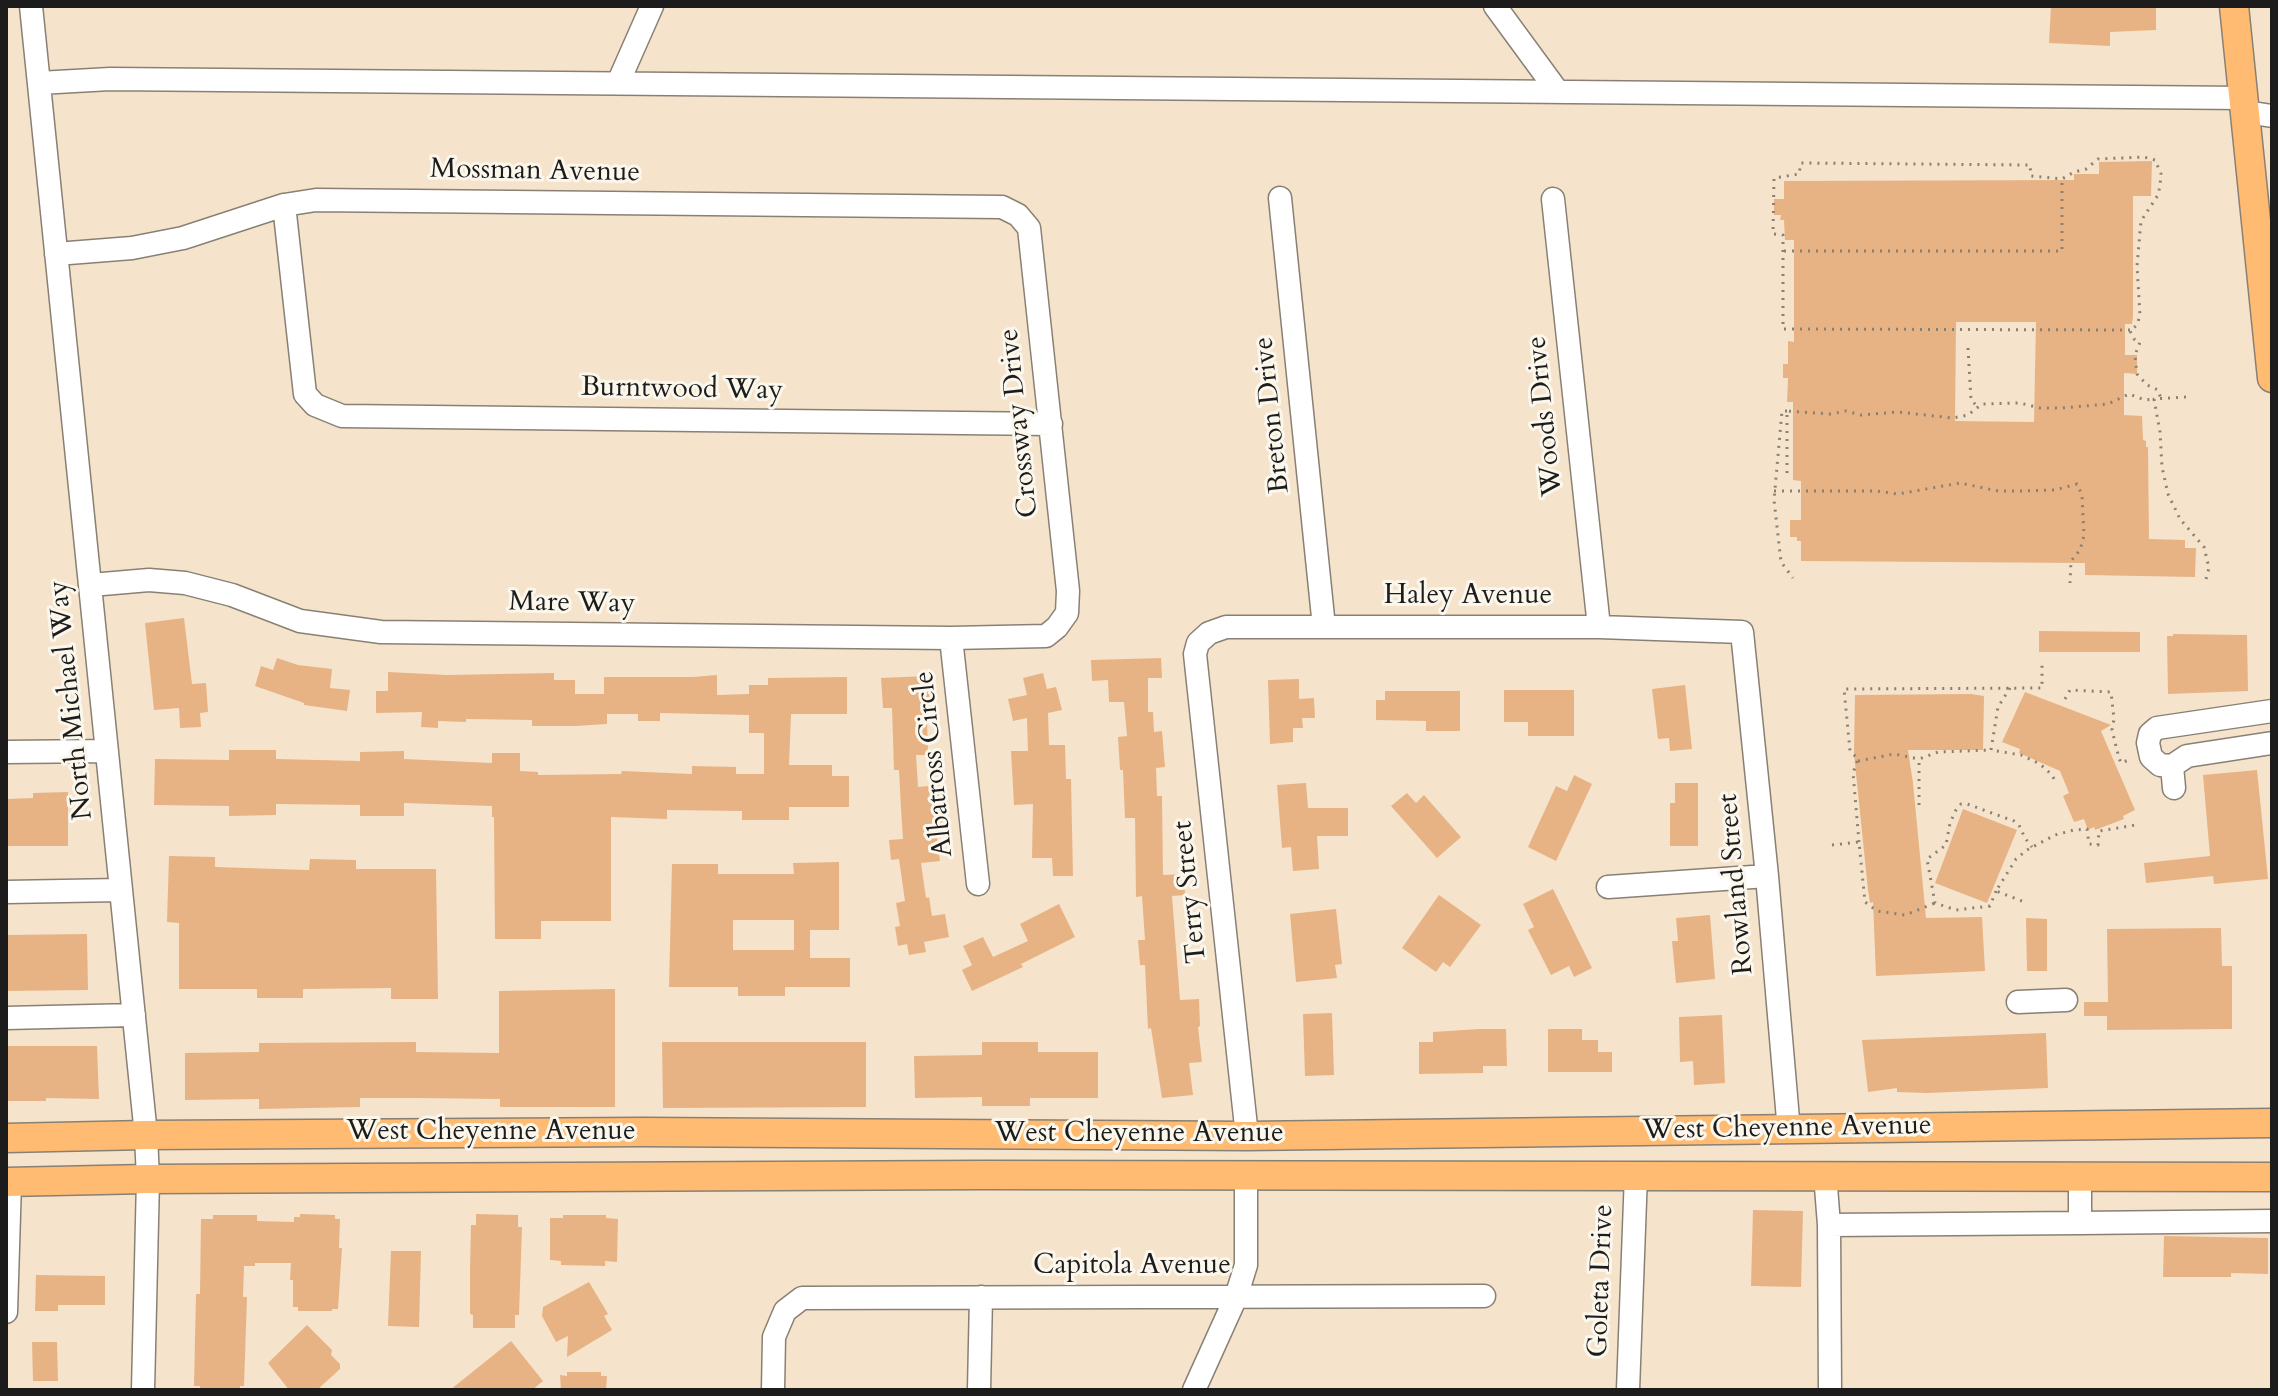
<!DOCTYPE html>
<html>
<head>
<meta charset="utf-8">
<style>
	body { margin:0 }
	#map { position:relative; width:2278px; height:1396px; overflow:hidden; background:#f6e3cc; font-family:Cardo,serif }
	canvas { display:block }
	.frame { position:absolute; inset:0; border:8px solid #1c1c1c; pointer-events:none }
</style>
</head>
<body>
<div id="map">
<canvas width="2278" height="1396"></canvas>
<div class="frame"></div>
</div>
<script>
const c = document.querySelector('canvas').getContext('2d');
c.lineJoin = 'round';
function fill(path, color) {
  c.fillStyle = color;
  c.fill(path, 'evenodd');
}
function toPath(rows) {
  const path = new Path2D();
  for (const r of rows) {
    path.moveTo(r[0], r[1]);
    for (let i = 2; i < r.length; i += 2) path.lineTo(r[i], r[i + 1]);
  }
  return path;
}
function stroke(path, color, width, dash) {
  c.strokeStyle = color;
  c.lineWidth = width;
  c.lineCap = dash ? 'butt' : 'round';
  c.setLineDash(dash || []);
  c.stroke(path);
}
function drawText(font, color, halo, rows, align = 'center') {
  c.font = font + ' Cardo,serif';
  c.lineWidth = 6;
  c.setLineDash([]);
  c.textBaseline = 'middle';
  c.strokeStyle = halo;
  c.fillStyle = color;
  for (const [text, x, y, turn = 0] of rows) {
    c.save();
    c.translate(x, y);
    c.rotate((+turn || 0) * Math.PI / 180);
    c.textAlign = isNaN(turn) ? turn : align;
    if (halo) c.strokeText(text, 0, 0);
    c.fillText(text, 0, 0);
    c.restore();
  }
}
fill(toPath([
	[2051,6,2156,6,2156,30,2110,32,2110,46,2049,43],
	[2152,161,2151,196,2133,196,2133,317,2132,324,2125,324,2125,355,2137,355,2137,374,2124,373,2124,415,2142,416,2143,440,2146,441,2146,447,2148,447,2149,539,2185,540,2185,548,2196,548,2195,577,2085,575,2085,563,1801,561,1801,541,1797,541,1797,537,1790,537,1790,520,1801,520,1801,481,1793,480,1793,402,1787,402,1788,378,1783,378,1783,364,1788,364,1788,341,1794,342,1794,240,1785,240,1784,220,1780,220,1781,215,1774,215,1774,199,1784,199,1784,181,2074,180,2074,174,2099,174,2099,162],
	[1956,322,2036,322,2034,422,1955,421],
	[184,618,192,684,206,683,208,712,200,713,201,727,180,728,179,708,154,710,145,623],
	[2039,631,2140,632,2140,652,2039,652],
	[2173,634,2247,635,2248,691,2168,694,2167,636,2173,636],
	[277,658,298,665,332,669,330,688,350,690,347,711,304,705,304,703,255,686,261,666,273,670],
	[1161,658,1162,678,1148,678,1148,712,1153,712,1154,732,1162,731,1165,767,1156,768,1157,796,1162,796,1163,875,1184,874,1185,895,1172,896,1180,1000,1199,999,1200,1026,1198,1027,1202,1062,1189,1063,1193,1095,1162,1098,1151,1028,1148,1029,1145,965,1140,965,1138,940,1145,940,1142,896,1136,897,1135,818,1125,818,1123,770,1120,770,1118,737,1127,736,1124,702,1109,702,1108,680,1092,681,1091,660],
	[388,672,447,675,554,673,554,680,575,680,575,694,604,694,604,677,693,677,717,675,717,695,749,694,749,685,768,685,768,678,847,677,847,714,791,714,789,765,832,765,832,776,849,776,849,807,789,807,789,820,742,820,742,811,667,810,667,819,611,817,611,921,541,921,541,939,495,939,494,817,492,817,492,806,404,803,404,816,360,816,360,805,276,804,276,815,229,816,229,806,154,805,155,759,229,760,229,750,276,750,276,759,360,761,360,752,404,751,404,759,492,763,492,753,520,753,520,771,538,772,538,775,621,774,622,771,692,774,692,766,736,767,736,774,764,774,764,733,749,733,749,715,660,713,660,721,638,721,638,714,607,714,607,724,575,726,532,726,532,720,466,719,466,722,438,721,438,728,421,727,422,712,376,713,376,691,388,691],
	[1043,673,1047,689,1056,687,1062,710,1048,713,1049,745,1065,745,1066,779,1071,779,1073,876,1053,876,1052,858,1032,858,1033,804,1014,805,1011,751,1028,751,1027,718,1013,721,1008,699,1027,695,1023,678],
	[928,676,931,719,927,719,928,755,916,755,918,787,940,785,943,828,936,829,940,861,921,863,926,898,929,897,932,916,945,914,949,937,924,942,926,952,909,955,907,944,898,946,895,927,900,926,896,903,905,901,899,859,891,860,889,840,903,839,901,809,899,770,894,770,892,708,883,708,881,678],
	[1299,679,1299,699,1314,698,1315,718,1302,718,1303,728,1293,728,1293,742,1270,744,1268,680],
	[1685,685,1692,749,1670,751,1669,738,1658,739,1652,689],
	[1504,690,1574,690,1574,736,1528,736,1528,722,1504,722],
	[1385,691,1460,691,1460,731,1426,731,1426,721,1376,720,1376,700,1385,700],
	[2025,692,2111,725,2101,731,2135,810,2123,816,2124,819,2095,830,2094,827,2088,830,2084,819,2074,822,2063,796,2069,793,2060,771,2019,753,2020,749,2002,742],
	[1971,694,1984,696,1983,750,1908,750,1913,783,1926,918,1982,917,1985,971,1876,976,1873,902,1870,903,1868,890,1854,754,1855,695],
	[2257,770,2268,879,2214,884,2213,876,2146,883,2144,863,2210,856,2203,775],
	[1574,775,1592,784,1556,861,1528,847,1556,786,1567,791],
	[1306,783,1308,808,1348,808,1348,836,1317,836,1319,869,1293,871,1291,847,1282,848,1277,785],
	[1675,783,1698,783,1698,846,1670,846,1670,803,1675,803],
	[68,792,68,846,6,846,6,799,33,798,33,793],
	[1407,793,1416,803,1424,795,1461,837,1437,858,1391,806],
	[1963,809,2017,830,1987,903,1935,883],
	[169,856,215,857,215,867,309,870,310,859,356,860,356,869,436,869,438,999,391,999,391,988,303,989,303,998,257,998,257,989,179,989,179,923,167,922],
	[839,862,839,930,810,930,810,958,850,958,850,987,785,987,785,996,738,996,738,987,669,987,672,864,718,864,718,874,794,874,793,863],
	[733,920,794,920,794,950,733,950],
	[1553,889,1592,968,1574,977,1569,966,1551,975,1528,930,1534,927,1523,904],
	[1439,895,1481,925,1450,967,1443,962,1436,972,1402,948],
	[1059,904,1075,937,1021,964,1023,967,972,991,962,970,972,965,963,946,983,937,993,957,1028,941,1020,924],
	[1336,909,1342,964,1335,965,1337,978,1296,982,1290,914],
	[1710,915,1715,979,1676,983,1672,941,1678,941,1676,918],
	[2026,918,2047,919,2047,971,2027,971],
	[2221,928,2222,966,2232,966,2232,1029,2107,1030,2107,1016,2084,1016,2084,1002,2108,1002,2107,929],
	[87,934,88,990,6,991,6,935],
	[615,989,615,1107,500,1107,500,1099,416,1098,360,1098,360,1107,259,1109,259,1099,185,1100,185,1053,259,1052,259,1043,416,1042,416,1052,499,1053,499,991],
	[1332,1013,1334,1075,1305,1076,1303,1014],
	[1722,1015,1725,1083,1694,1085,1693,1061,1680,1062,1679,1017],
	[1479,1029,1506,1029,1507,1066,1483,1066,1483,1073,1419,1074,1419,1042,1433,1042,1433,1032],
	[1548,1029,1582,1029,1582,1040,1598,1040,1598,1052,1612,1052,1612,1072,1548,1072],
	[2046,1033,2048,1088,1927,1093,1897,1092,1897,1088,1868,1092,1862,1040],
	[662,1042,866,1042,866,1107,663,1108],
	[982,1042,1038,1042,1038,1052,1098,1052,1098,1098,1030,1098,1030,1106,982,1106,982,1097,915,1098,914,1056,982,1055],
	[6,1046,97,1046,99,1099,46,1098,46,1101,6,1101],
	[1753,1210,1803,1211,1801,1287,1751,1286],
	[300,1214,335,1215,335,1219,340,1219,339,1248,342,1248,338,1309,332,1309,332,1311,298,1311,298,1307,293,1307,293,1280,290,1280,291,1263,255,1263,255,1266,244,1266,243,1297,247,1297,244,1386,240,1386,240,1390,200,1390,200,1386,194,1386,196,1294,200,1294,201,1219,213,1219,213,1215,257,1215,257,1221,294,1222,294,1217,300,1217],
	[476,1214,518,1215,518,1227,522,1227,519,1315,515,1315,515,1328,473,1328,473,1315,470,1314,470,1269,471,1225,476,1225],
	[563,1215,606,1215,606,1218,618,1219,617,1262,605,1261,605,1266,561,1265,561,1261,550,1260,550,1218,563,1218],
	[2164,1236,2268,1238,2268,1274,2231,1273,2231,1277,2163,1277],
	[391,1251,421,1251,419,1327,388,1326],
	[36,1275,105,1276,105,1305,58,1305,58,1311,35,1311],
	[589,1282,608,1314,604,1316,612,1330,567,1357,568,1336,556,1342,542,1316,543,1307],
	[307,1325,332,1350,331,1355,340,1364,340,1369,317,1390,289,1390,268,1363],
	[511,1341,543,1381,532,1390,450,1390],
	[32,1342,57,1342,58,1381,33,1381],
	[567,1372,601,1372,601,1376,607,1376,606,1390,561,1390,560,1375,567,1376]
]), '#e7b384');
const minor = toPath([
	[31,6,146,1135,148,1179,143,1390],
	[1495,6,1558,92],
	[39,83,110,79,2244,98],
	[618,83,652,6],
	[2246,112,2272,116],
	[1280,198,1324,627],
	[1553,199,1599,627],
	[284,205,305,394,315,405,342,416,1051,424],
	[56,254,132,248,183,238,284,205,316,200,1002,207,1018,215,1029,228,1068,591,1067,613,1057,627,1046,636,951,638,381,632,300,621,232,595,185,583,149,580,91,585],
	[951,638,978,884],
	[2272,711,2157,728,2150,734,2148,743,2151,757,2160,765,2172,766,2187,756,2272,743],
	[6,752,107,751],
	[2172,766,2174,788],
	[1608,887,1767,876],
	[6,892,120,890],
	[2018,1002,2066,1000],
	[6,1018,134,1015],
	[1247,1136,1195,654,1198,643,1209,633,1226,627,1599,627,1742,632,1767,876,1789,1131],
	[1825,1174,1829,1225,1830,1390],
	[2080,1177,2080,1223,2272,1221],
	[1829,1225,2080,1223],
	[6,1312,10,1182],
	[773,1390,774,1337,785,1311,802,1298,1484,1296],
	[979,1390,981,1297],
	[1194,1390,1236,1297,1246,1265,1246,1174],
	[1628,1390,1636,1174]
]);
const major = toPath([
	[2234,6,2272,378],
	[6,1138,146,1135,643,1132,1247,1136,2272,1123],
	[6,1182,148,1179,983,1175,2272,1177]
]);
stroke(minor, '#898074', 25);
stroke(major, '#898074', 31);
stroke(toPath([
	[1784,251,2062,251,2062,181],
	[2130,330,1783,329,1783,235,1773,234,1774,178,1799,174,1801,163,2030,165,2031,176,2062,179,2074,172,2086,169,2098,159,2144,157,2155,160,2161,174,2160,186,2158,195,2141,221,2137,266,2140,315,2137,325,2130,331,2134,339,2140,342,2135,355,2137,374,2147,385,2158,390,2161,399],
	[1968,348,1971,400,1978,407],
	[2186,397,2154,399,2160,432,2162,467,2168,494,2180,519,2204,547,2209,568,2206,579],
	[1787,411,1782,411,1774,500,1781,562,1793,578],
	[1787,473,1787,411,1830,414,1846,411,1861,415,1898,412,1953,418,1968,415,1982,404,2020,403,2040,408,2061,408,2108,404,2129,394,2145,400,2154,399],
	[1774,491,1876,491,1898,494,1960,483,1998,491,2024,491,2055,490,2077,484,2082,495,2084,536,2080,550,2071,561,2070,583],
	[2010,688,1998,707,1991,750,2021,755,2040,764,2052,775,2056,783],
	[2065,699,2070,690,2111,692,2114,719,2112,730,2119,758,2121,763,2131,759],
	[1858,761,1894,754,1919,759],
	[1919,805,1919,759,1938,752,1991,750],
	[1859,842,1853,773,1858,759,1850,751,1844,689,2042,688,2042,662],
	[1832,845,1859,842,1865,902,1877,911,1905,915,1935,903],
	[1996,891,1990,906,1956,910,1935,903,1927,859,1946,845,1950,823,1956,810,1961,804,1967,804,2014,821,2019,825,2025,838,2032,847],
	[2022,901,1996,891,2016,859,2027,850,2055,835,2074,830,2087,829,2089,844,2098,845,2099,831,2136,825]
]), '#898074', 3, [2, 6]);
stroke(minor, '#fff', 22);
stroke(major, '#ffbb71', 28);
drawText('28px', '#1c1c1c', '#fbf7ec', [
	["Mossman Avenue",535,172,1],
	["Burntwood Way",682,390,1],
	["Breton Drive",1273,415,-96],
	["Woods Drive",1546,416,-96],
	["Crossway Drive",1020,423,-96],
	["Haley Avenue",1468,597],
	["Mare Way",572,604,1],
	["North Michael Way",72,700,-96],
	["Albatross Circle",935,764,-96],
	["Rowland Street",1737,884,-95],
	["Terry Street",1191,892,-96],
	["West Cheyenne Avenue",1787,1129,-1],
	["West Cheyenne Avenue",491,1133],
	["West Cheyenne Avenue",1139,1135],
	["Capitola Avenue",1132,1267],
	["Goleta Drive",1602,1281,-88]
]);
</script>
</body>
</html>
